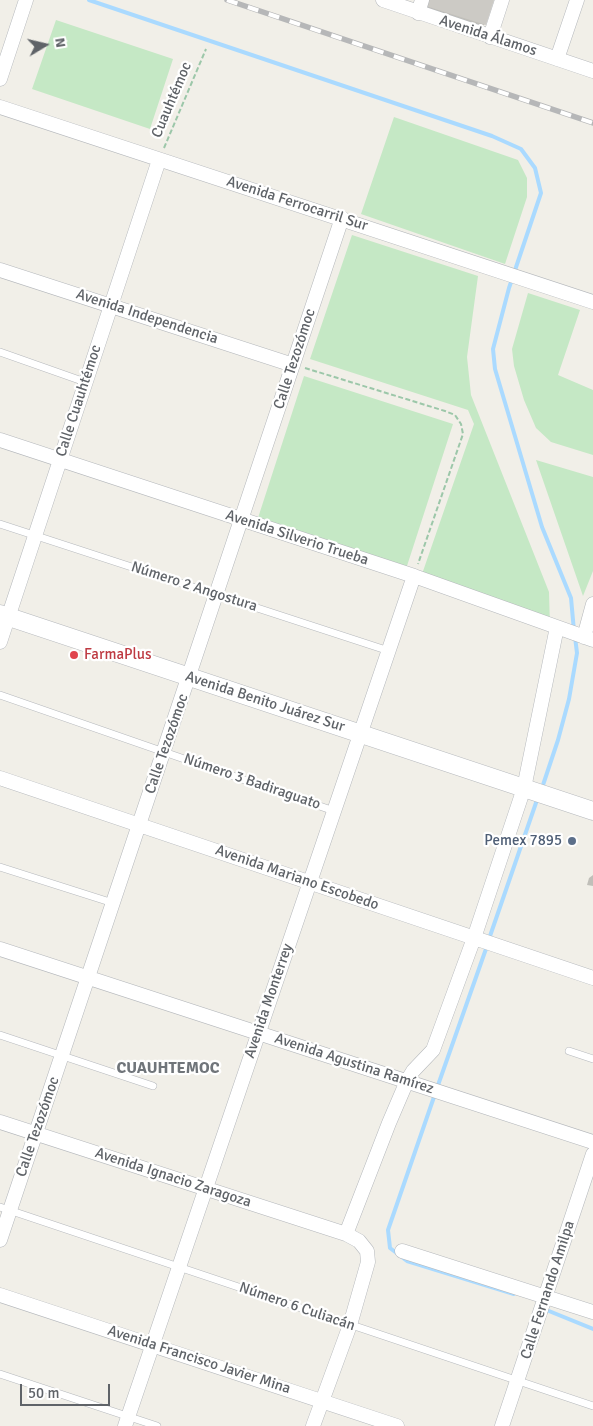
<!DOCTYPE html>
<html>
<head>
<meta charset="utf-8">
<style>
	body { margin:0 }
	#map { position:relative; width:593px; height:1426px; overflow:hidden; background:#f1efe8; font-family:Signika,sans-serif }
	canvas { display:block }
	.north { position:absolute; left:20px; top:20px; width:50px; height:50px; -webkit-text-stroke:4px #fff; paint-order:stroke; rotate:81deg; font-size:14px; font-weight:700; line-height:20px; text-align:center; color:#5f6368 }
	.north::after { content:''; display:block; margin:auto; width:18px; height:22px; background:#5f6368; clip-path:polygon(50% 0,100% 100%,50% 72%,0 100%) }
	.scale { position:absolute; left:20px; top:1384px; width:90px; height:22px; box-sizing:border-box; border:2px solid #5f6368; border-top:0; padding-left:6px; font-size:15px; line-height:18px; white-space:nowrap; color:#5f6368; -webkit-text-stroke:4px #fff; paint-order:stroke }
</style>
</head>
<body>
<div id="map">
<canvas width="593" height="1426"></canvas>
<div class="north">N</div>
<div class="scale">50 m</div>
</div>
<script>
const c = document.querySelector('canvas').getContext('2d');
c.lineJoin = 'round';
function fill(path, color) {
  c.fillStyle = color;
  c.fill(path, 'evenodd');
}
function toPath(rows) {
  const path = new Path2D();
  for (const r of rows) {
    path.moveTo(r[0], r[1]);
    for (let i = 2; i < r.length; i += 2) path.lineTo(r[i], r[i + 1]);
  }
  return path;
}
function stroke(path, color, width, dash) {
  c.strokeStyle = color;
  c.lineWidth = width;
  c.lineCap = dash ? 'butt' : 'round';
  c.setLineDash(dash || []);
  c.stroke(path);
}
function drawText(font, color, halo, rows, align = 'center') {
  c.font = font + ' Signika,sans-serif';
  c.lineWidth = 4.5;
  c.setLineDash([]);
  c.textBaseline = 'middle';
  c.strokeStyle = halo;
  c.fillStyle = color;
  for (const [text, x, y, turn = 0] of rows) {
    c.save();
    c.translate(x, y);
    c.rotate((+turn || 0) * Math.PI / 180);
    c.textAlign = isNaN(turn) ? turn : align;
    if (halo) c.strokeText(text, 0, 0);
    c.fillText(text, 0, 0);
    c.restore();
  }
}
fill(toPath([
	[56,20,173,59,150,129,32,89],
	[394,117,518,160,527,178,527,197,505,264,361,214],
	[352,235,478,276,467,357,471,395,549,592,550,627,421,577,474,424,468,410,310,359],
	[528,293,580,310,558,375,593,390,593,455,551,442,536,428,524,400,514,366,512,349],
	[304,376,453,424,406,569,257,521],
	[536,460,593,477,593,571,583,596]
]), '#c5e8c5');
fill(toPath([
	[427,0,493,0,485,24,482,27,424,9],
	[593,875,593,886,587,885,589,878]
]), '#0003');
stroke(toPath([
	[89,0,492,136,521,149,535,168,541,193,509,288,493,349,495,369,542,527,571,598,574,631],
	[542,788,558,740,569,699,577,653,575,637],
	[489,939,538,797],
	[437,1088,487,946],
	[435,1094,388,1230,390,1248,407,1261,514,1294],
	[544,1309,593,1329]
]), '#aadaff', 4);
fill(toPath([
	[428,0,494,0,486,25,426,6]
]), '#cccac5');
const service = toPath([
	[0,352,85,382],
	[0,524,389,651],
	[0,695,334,811],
	[0,867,113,903],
	[0,1035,153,1086],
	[569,1051,593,1059],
	[0,1207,593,1406],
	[0,1374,157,1426]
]);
const minor = toPath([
	[383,0,593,71],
	[418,13,422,0],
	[490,37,502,0],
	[557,59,577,0],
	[0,79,26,0],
	[0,107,593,302],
	[0,270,293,365],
	[0,440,414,576,593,640],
	[584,637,593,604],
	[0,642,159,160],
	[0,778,593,978],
	[0,949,593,1142],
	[0,1122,346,1234],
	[0,1240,342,218],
	[402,1251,593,1312],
	[0,1295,397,1426],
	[125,1426,414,576],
	[313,1426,350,1325,368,1262,367,1251,359,1241,346,1234,389,1123,407,1081,413,1071,433,1050,474,938,524,788,557,627],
	[502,1426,593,1154]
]);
const tertiary = toPath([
	[0,614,593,811]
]);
stroke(service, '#b5b8bc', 8);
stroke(minor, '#b5b8bc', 15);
stroke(tertiary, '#b5b8bc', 19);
stroke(toPath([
	[164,148,206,49],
	[305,368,445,411,455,415,461,424,463,434,418,564]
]), '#9cc7a9', 2, [5, 2.5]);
stroke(service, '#fff', 7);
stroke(minor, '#fff', 14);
stroke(tertiary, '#fff', 18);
const rail = toPath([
	[227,0,593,123]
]);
stroke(rail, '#b6b7b8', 5.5);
stroke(rail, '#fff', 4, [11]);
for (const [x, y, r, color] of [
	[74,655,5,"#e0444e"],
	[572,841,5,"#5c6f8a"]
]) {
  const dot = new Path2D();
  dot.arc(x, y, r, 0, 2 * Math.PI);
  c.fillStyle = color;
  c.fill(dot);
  stroke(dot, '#fff', 2);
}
drawText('15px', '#5f6368', '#fff', [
	["Avenida Álamos",488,36,18],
	["Cuauhtémoc",172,100,-67],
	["Avenida Ferrocarril Sur",297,204,18],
	["Avenida Independencia",147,317,18],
	["Calle Tezozómoc",295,359,-72],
	["Calle Cuauhtémoc",79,401,-72],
	["Avenida Silverio Trueba",297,538,18],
	["Número 2 Angostura",194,587,18],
	["Avenida Benito Juárez Sur",265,702,18],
	["Calle Tezozómoc",167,744,-71],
	["Número 3 Badiraguato",252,782,19],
	["Avenida Mariano Escobedo",297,878,19],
	["Avenida Monterrey",269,1001,-71],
	["Avenida Agustina Ramírez",354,1064,18],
	["Calle Tezozómoc",38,1127,-71],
	["Avenida Ignacio Zaragoza",173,1178,18],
	["Calle Fernando Amilpa",548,1290,-72],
	["Número 6 Culiacán",297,1307,19],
	["Avenida Francisco Javier Mina",199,1360,18]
]);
drawText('15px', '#be3a42', '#fff', [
	["FarmaPlus",84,655]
], 'left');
drawText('15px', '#4e5e75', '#fff', [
	["Pemex 7895",562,841]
], 'right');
drawText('bold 16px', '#70757a', '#fff', [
	["CUAUHTEMOC",168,1069]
]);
</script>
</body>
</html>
